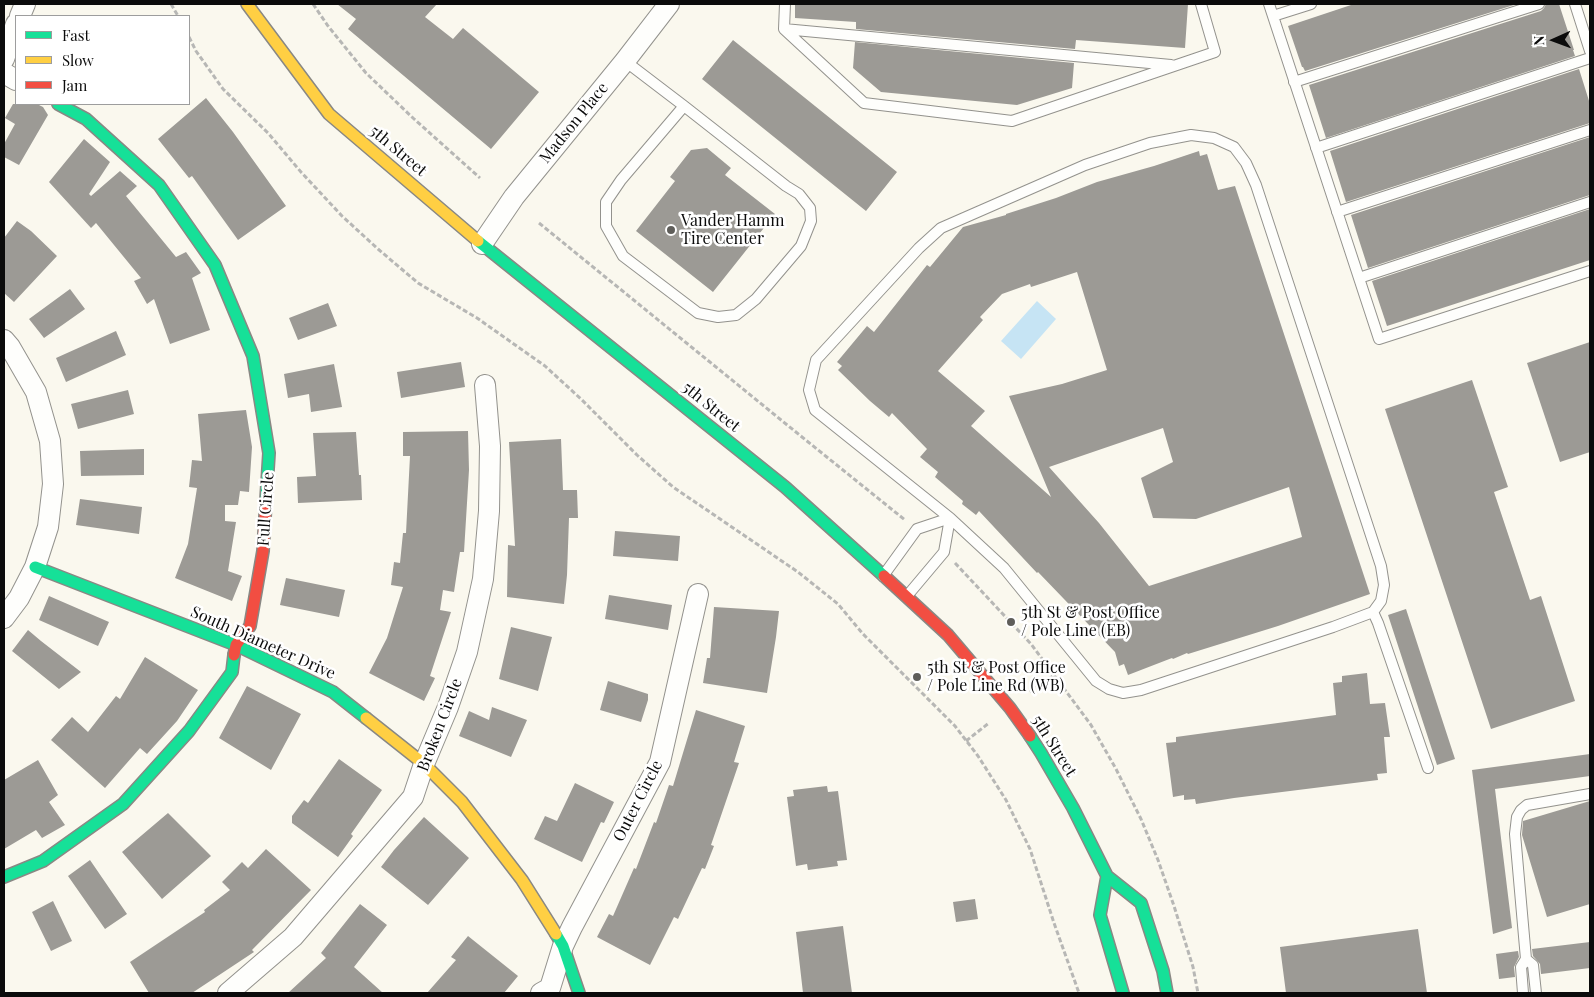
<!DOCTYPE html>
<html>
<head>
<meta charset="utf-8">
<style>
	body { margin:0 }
	#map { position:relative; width:1594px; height:997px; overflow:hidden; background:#faf8ee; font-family:"Playfair Display",serif }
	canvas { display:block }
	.frame { position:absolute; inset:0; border:5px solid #0b0b0b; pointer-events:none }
	.legend { position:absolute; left:15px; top:15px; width:175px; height:90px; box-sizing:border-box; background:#fff; border:1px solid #9d9d9d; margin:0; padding:6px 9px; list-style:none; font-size:15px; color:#0b0b0b }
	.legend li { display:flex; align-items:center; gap:10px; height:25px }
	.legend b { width:25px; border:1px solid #9d9d9d }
	.north { position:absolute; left:1529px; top:15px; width:50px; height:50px; -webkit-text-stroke:4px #fff; paint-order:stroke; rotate:268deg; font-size:14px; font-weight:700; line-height:20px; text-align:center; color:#0b0b0b }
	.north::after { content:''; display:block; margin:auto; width:18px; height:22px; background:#0b0b0b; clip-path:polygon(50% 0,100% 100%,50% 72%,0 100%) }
</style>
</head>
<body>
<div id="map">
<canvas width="1594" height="997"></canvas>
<div class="frame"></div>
<ul class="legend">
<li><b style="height:6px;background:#16e098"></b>Fast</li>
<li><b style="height:6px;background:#ffcf43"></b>Slow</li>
<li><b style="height:6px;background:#f24e42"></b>Jam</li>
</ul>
<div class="north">N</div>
</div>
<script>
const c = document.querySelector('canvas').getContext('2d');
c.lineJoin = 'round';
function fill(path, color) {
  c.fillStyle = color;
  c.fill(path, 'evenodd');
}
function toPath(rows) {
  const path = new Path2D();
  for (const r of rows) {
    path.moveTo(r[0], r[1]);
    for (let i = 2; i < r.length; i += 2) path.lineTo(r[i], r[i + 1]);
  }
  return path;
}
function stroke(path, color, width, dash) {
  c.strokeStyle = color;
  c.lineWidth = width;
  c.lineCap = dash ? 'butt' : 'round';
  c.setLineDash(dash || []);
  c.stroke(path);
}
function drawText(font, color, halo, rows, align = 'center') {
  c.font = font + ' "Playfair Display",serif';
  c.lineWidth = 5;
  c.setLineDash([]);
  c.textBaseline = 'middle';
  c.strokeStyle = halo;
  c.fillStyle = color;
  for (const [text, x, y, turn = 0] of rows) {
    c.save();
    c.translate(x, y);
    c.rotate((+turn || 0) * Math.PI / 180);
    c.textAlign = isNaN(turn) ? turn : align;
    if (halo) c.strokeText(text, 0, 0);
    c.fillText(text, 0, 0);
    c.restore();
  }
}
fill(toPath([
	[1037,301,1056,319,1021,359,1001,341]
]), '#c6e4f4');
fill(toPath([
	[337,4,437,4,425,17,453,39,463,28,539,92,491,149,348,29,356,19],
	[795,4,1188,4,1185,48,1076,40,1075,49,856,29,856,22,795,18],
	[1354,4,1517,4,1305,71,1303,67,1302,67,1288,26],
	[1546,4,1559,4,1574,50,1573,50,1575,56,1326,138,1309,85,1541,11,1544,8],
	[733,40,897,172,866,211,702,79],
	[855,42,1074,63,1072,88,1017,105,881,92,853,68],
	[1579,69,1590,104,1590,123,1346,202,1330,151],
	[206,98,233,132,286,206,238,240,192,176,189,178,158,139],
	[13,104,37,104,43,107,48,115,19,165,4,157,4,144,15,124,5,118],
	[1590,137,1590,195,1368,268,1351,215],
	[84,139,110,162,89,194,91,196,120,171,137,186,126,196,176,257,186,252,201,273,192,278,210,330,170,344,154,299,147,304,134,281,141,278,96,223,91,228,49,182],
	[707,148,731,168,725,175,775,214,713,292,636,231,675,181,670,177,691,150],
	[1199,151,1200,156,1207,154,1218,190,1235,186,1370,594,1278,626,1188,654,1187,653,1173,659,1172,658,1128,675,1124,664,1119,666,1115,652,1038,572,1037,573,979,511,976,515,962,504,963,501,935,477,938,472,920,457,927,449,892,413,889,417,870,401,838,370,842,366,837,362,867,326,874,332,927,265,930,267,963,227,1006,215,1006,214,1056,198,1097,182,1154,166],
	[1077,272,1107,370,1062,384,1009,396,1051,497,971,426,985,411,938,371,983,320,980,317,1002,294,1030,284,1031,287],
	[1163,428,1173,462,1141,478,1153,518,1196,519,1289,487,1302,537,1149,586,1099,523,1049,467],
	[1590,209,1590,260,1387,326,1372,281],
	[17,221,31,231,57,256,14,302,4,293,4,238],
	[70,289,85,309,44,338,29,319],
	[328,303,337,326,298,340,289,318],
	[116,331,126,355,66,382,56,358],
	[1590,342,1590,452,1560,462,1527,363],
	[461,362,465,387,401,398,397,372],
	[334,364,342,407,311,412,309,394,288,398,284,374],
	[1472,380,1508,487,1494,492,1530,600,1541,596,1575,701,1491,729,1385,409],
	[128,390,134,414,78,429,71,404],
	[246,410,252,447,249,492,240,491,238,505,225,505,225,521,236,522,228,571,242,576,232,601,175,578,188,544,197,488,189,487,192,460,202,461,198,414],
	[468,431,469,470,464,552,460,552,454,592,443,590,440,610,451,612,430,676,435,678,424,701,369,673,387,638,403,587,391,585,394,562,400,563,403,533,406,533,410,456,403,456,403,432],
	[356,432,359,475,361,475,362,500,298,503,297,477,316,476,313,433],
	[561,439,563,490,577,490,578,518,569,518,567,575,564,604,507,597,508,545,515,546,509,442],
	[144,449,144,475,81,476,80,451],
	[80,499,142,507,139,534,76,525],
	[615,531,680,536,678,561,613,556],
	[286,578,345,590,339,617,280,605],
	[609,595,672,605,668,630,605,619],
	[49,596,109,622,98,646,39,620],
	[714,607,779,611,776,637,767,693,703,683,707,658,710,658],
	[1406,609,1455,759,1437,765,1388,615],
	[511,627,552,637,538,691,499,679],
	[28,630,41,641,81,672,59,689,12,651],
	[145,657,198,690,177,721,147,754,140,748,105,788,51,740,72,717,88,732,116,696,120,699],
	[1367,673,1370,704,1385,703,1390,737,1384,737,1387,773,1377,774,1378,780,1234,798,1196,804,1195,799,1184,800,1184,795,1173,797,1166,743,1176,742,1176,737,1336,715,1333,683,1342,682,1342,676],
	[608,681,648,694,648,700,641,722,600,710],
	[247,686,301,714,271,770,219,738],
	[492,707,527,720,511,757,459,736,469,711,489,720],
	[696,710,745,726,734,762,739,763,711,845,714,846,705,869,702,868,678,919,674,917,650,965,597,937,609,914,613,916,634,868,636,869,654,822,656,823,669,785,673,786],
	[1590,754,1590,776,1495,789,1512,928,1493,934,1472,770],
	[339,759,382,790,351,834,353,836,338,857,292,823,292,816,304,800,308,803],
	[38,760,58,795,49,802,65,825,42,838,36,830,4,849,4,780],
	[575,783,614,802,604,823,601,822,582,862,534,839,545,816,557,821],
	[827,786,828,792,838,791,847,860,837,861,838,866,808,870,807,864,796,866,787,797,794,796,793,790],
	[1590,801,1590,904,1547,917,1522,835,1523,821],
	[168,813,211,856,162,899,122,852],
	[424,817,469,858,428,905,381,867,394,850],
	[266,849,311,890,252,950,254,952,192,993,149,993,130,962,205,912,204,910,230,890,222,882,242,862,248,868],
	[90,860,127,914,105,929,68,876],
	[975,899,978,919,956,922,953,902],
	[53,901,72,941,51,951,32,912],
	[360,904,387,925,354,967,383,993,288,993,326,958,321,953],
	[843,926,852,993,803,993,796,932],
	[1418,929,1427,993,1286,993,1280,947],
	[468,936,518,976,504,993,427,993,456,960,451,957],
	[1590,942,1590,968,1541,974,1540,964,1533,956,1532,949],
	[1518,951,1519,957,1514,967,1515,977,1499,979,1496,954]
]), '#9c9a95');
const lane = toPath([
	[785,4,784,29,864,103,1012,121,1215,52,1201,4],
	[1269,4,1379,339,1590,271],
	[1575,4,1590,51],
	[1273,16,1311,4],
	[784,29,1171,65],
	[625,61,684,106,786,186,799,194,810,208,811,221,801,246,756,299,736,315,718,317,698,313,623,256,606,226,606,202,621,180,684,106],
	[1294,82,1539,4],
	[1191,135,1214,138,1234,147,1246,163,1256,185,1381,566,1384,585,1381,601,1373,612,1333,627,1141,690,1123,693,1109,689,1096,681,1004,568,950,518,815,410,809,390,816,360,919,248,941,228,1085,165,1150,143,1191,135],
	[1316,148,1590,58],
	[1337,212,1590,130],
	[1359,278,1590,202],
	[883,576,917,529,950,518,944,552,907,596],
	[1373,612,1378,623,1428,768],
	[1526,959,1533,965,1536,993],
	[1523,993,1521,967,1526,959,1515,834,1517,817,1521,810,1527,805,1590,794]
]);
const street = toPath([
	[20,16,25,4],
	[4,59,16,24],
	[4,73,16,80],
	[482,244,514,197,625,61,669,4],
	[4,340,10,347,36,392,50,441,53,484,48,527,35,567,19,598,4,618],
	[228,993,293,937,413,797,424,764,448,707,467,652,483,579,489,511,490,446,485,385],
	[541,993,550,988,563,946,572,927,660,762,698,594]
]);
const fast = toPath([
	[58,104,86,119,159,185,215,265,253,356,269,453,266,500],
	[478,241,785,487,884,576],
	[35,567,236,645,333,692,366,718],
	[1030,736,1041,753,1073,808,1107,876,1141,903,1163,971,1167,993],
	[1107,876,1100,915,1123,993],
	[4,877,43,861,123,804,189,731,232,672,234,655],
	[556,934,563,946,579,993]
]);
const slow = toPath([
	[247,4,329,114,478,241],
	[366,718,424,764,462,802,522,880,556,934]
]);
const jam = toPath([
	[884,576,948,635,1010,708,1030,736],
	[234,655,236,645,250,626,263,551,266,500]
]);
stroke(lane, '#93928d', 12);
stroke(street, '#93928d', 22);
stroke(fast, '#898884', 14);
stroke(slow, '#898884', 14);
stroke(jam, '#898884', 14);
stroke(toPath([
	[171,4,178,16],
	[313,4,328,26,366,73,413,118,480,178],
	[189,37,196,51,223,89,268,133,301,172,342,216,378,249,418,283,477,318,545,366,581,399,637,455,673,487,798,572,838,604,863,634,955,726,978,756,1006,800,1030,849,1054,923,1079,993],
	[539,223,802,437,905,520],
	[955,563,1031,644,1091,725,1116,769,1141,819,1158,860,1174,906,1193,967,1198,993],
	[1030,692,1054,675],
	[966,741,989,723]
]), '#b7b7b5', 3, [5, 2.5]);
stroke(lane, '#fefefc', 10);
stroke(street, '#fefefc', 20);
stroke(fast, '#16e098', 11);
stroke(slow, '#ffcf43', 11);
stroke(jam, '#f24e42', 11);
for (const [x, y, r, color] of [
	[671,230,5,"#5f5e5a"],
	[1011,622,5,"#5f5e5a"],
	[917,677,5,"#5f5e5a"]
]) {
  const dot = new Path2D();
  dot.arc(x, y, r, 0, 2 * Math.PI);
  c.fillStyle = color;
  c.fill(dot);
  stroke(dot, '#fff', 2);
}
drawText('16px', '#0b0b0b', '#fff', [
	["Madson Place",574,123,-51],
	["5th Street",398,151,40],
	["5th Street",711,407,39],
	["Full Circle",266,509,-86],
	["South Diameter Drive",263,643,24],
	["Broken Circle",440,725,-69],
	["5th Street",1054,746,58],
	["Outer Circle",638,801,-63]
]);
drawText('16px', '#0b0b0b', '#fff', [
	["Vander Hamm",681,221],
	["Tire Center",681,239],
	["5th St & Post Office",1021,613],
	["/ Pole Line (EB)",1021,631],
	["5th St & Post Office",927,668],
	["/ Pole Line Rd (WB)",927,686]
], 'left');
</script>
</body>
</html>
